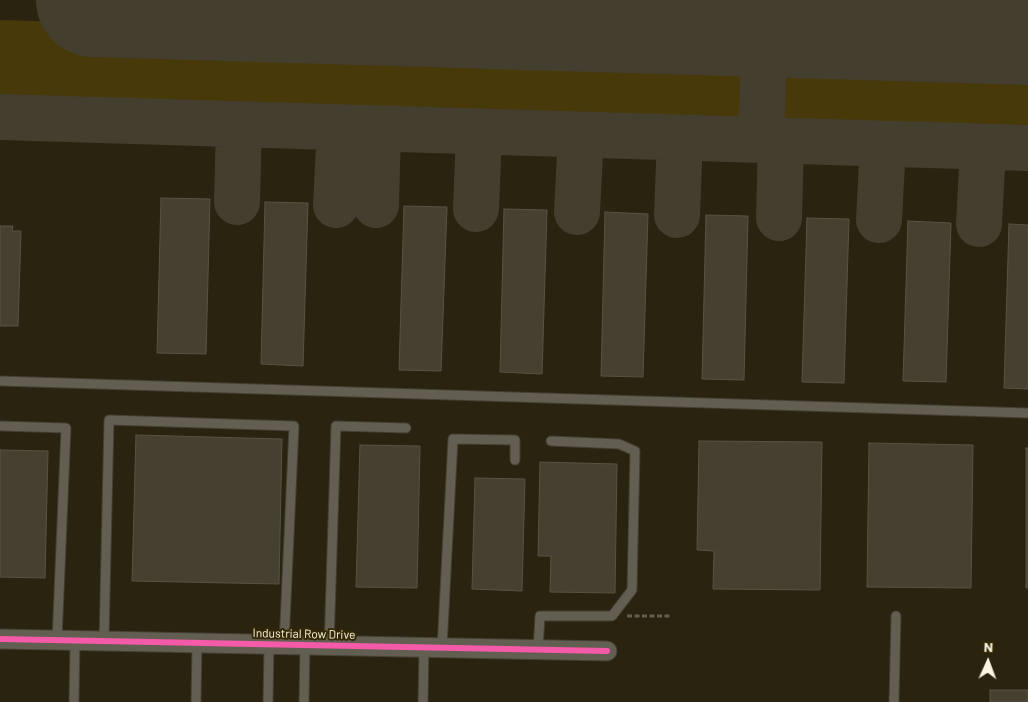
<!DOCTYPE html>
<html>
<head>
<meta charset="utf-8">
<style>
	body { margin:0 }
	#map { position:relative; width:1028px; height:702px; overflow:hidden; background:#2a2310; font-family:Barlow,sans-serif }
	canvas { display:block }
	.north { position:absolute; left:963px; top:637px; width:50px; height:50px; -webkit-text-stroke:4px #342905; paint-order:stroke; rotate:2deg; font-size:14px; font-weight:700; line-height:20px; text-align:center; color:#fbf4e1 }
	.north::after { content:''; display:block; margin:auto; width:18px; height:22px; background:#fbf4e1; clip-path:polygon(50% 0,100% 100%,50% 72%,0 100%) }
</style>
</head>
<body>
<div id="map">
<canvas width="1028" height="702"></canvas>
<div class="north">N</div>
</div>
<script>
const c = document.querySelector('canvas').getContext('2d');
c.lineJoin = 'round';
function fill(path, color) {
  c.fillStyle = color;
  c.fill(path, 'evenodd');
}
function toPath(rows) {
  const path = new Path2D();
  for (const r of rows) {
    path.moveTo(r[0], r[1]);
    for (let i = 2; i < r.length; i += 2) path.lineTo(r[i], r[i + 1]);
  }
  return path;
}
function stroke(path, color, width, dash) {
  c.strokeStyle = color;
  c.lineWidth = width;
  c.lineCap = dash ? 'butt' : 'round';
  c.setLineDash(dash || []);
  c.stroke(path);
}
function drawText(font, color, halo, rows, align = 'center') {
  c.font = font + ' Barlow,sans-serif';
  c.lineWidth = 4;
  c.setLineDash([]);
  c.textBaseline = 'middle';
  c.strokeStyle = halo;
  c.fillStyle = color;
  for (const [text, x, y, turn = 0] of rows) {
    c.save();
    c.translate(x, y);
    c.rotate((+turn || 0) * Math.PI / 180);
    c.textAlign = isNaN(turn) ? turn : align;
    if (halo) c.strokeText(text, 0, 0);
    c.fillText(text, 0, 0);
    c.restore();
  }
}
fill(toPath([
	[0,20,748,43,753,86,745,123,705,128,0,107],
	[780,43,1028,51,1028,138,821,132,779,123,773,80]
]), '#47390a');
stroke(toPath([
	[0,117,1028,148],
	[761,140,765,20],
	[237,202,239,124],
	[336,205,340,127],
	[376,205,378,129],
	[476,209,479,132],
	[577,212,581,135],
	[677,215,680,138],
	[779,218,781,141],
	[879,220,883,144],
	[979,224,983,147]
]), '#443e2e', 46);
stroke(toPath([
	[93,0,1028,28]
]), '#443e2e', 114);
const building = toPath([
	[161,198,210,199,206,354,157,353,161,198],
	[265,202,308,203,303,366,261,364,265,202],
	[404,206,447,207,441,371,399,370,404,206],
	[504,209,547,210,542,374,500,372,504,209],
	[605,212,648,214,643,377,601,376,605,212],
	[706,215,748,216,744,380,702,379,706,215],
	[807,218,849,219,844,383,802,382,807,218],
	[908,221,951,223,946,382,903,381,908,221],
	[1009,224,1028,225,1028,389,1004,388,1009,224],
	[0,226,13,226,12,231,21,231,18,326,0,326,0,226],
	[136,435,282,439,279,584,132,581,136,435],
	[699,441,822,442,820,590,713,589,714,551,697,550,699,441],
	[869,443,973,445,971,588,867,587,869,443],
	[360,445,420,446,417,588,356,587,360,445],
	[1026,448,1028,448,1028,588,1026,588,1026,448],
	[0,450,48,451,45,578,0,577,0,450],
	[540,462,617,464,615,593,550,592,551,556,538,556,540,462],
	[475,478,525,479,522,591,472,589,475,478],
	[990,690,1028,690,1028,702,990,702,990,690]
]);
fill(building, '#454030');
stroke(building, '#585344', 1);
const service = toPath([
	[0,381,1028,413],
	[0,426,66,428,57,640],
	[104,641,109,420,294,426,284,645],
	[329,646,336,426,406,428],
	[442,648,453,439,515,440,515,460],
	[538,650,540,616,612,616,632,590,635,451,619,444,551,441],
	[74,702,75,640],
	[196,702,197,643],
	[268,702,269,644],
	[304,702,305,645],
	[423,702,424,648],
	[894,702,896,616]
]);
const minor = toPath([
	[0,639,607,651]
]);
stroke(service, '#443f32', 11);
stroke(minor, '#443f32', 21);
stroke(toPath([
	[627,616,671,616]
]), '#625e50', 3, [5, 2.5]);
stroke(service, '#625e51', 9);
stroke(minor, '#625e51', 19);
stroke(toPath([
	[0,639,607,651]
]), '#f35aa7', 6);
drawText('12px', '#fbf4e1', '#342905', [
	["Industrial Row Drive",304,634,1]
]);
</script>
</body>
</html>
